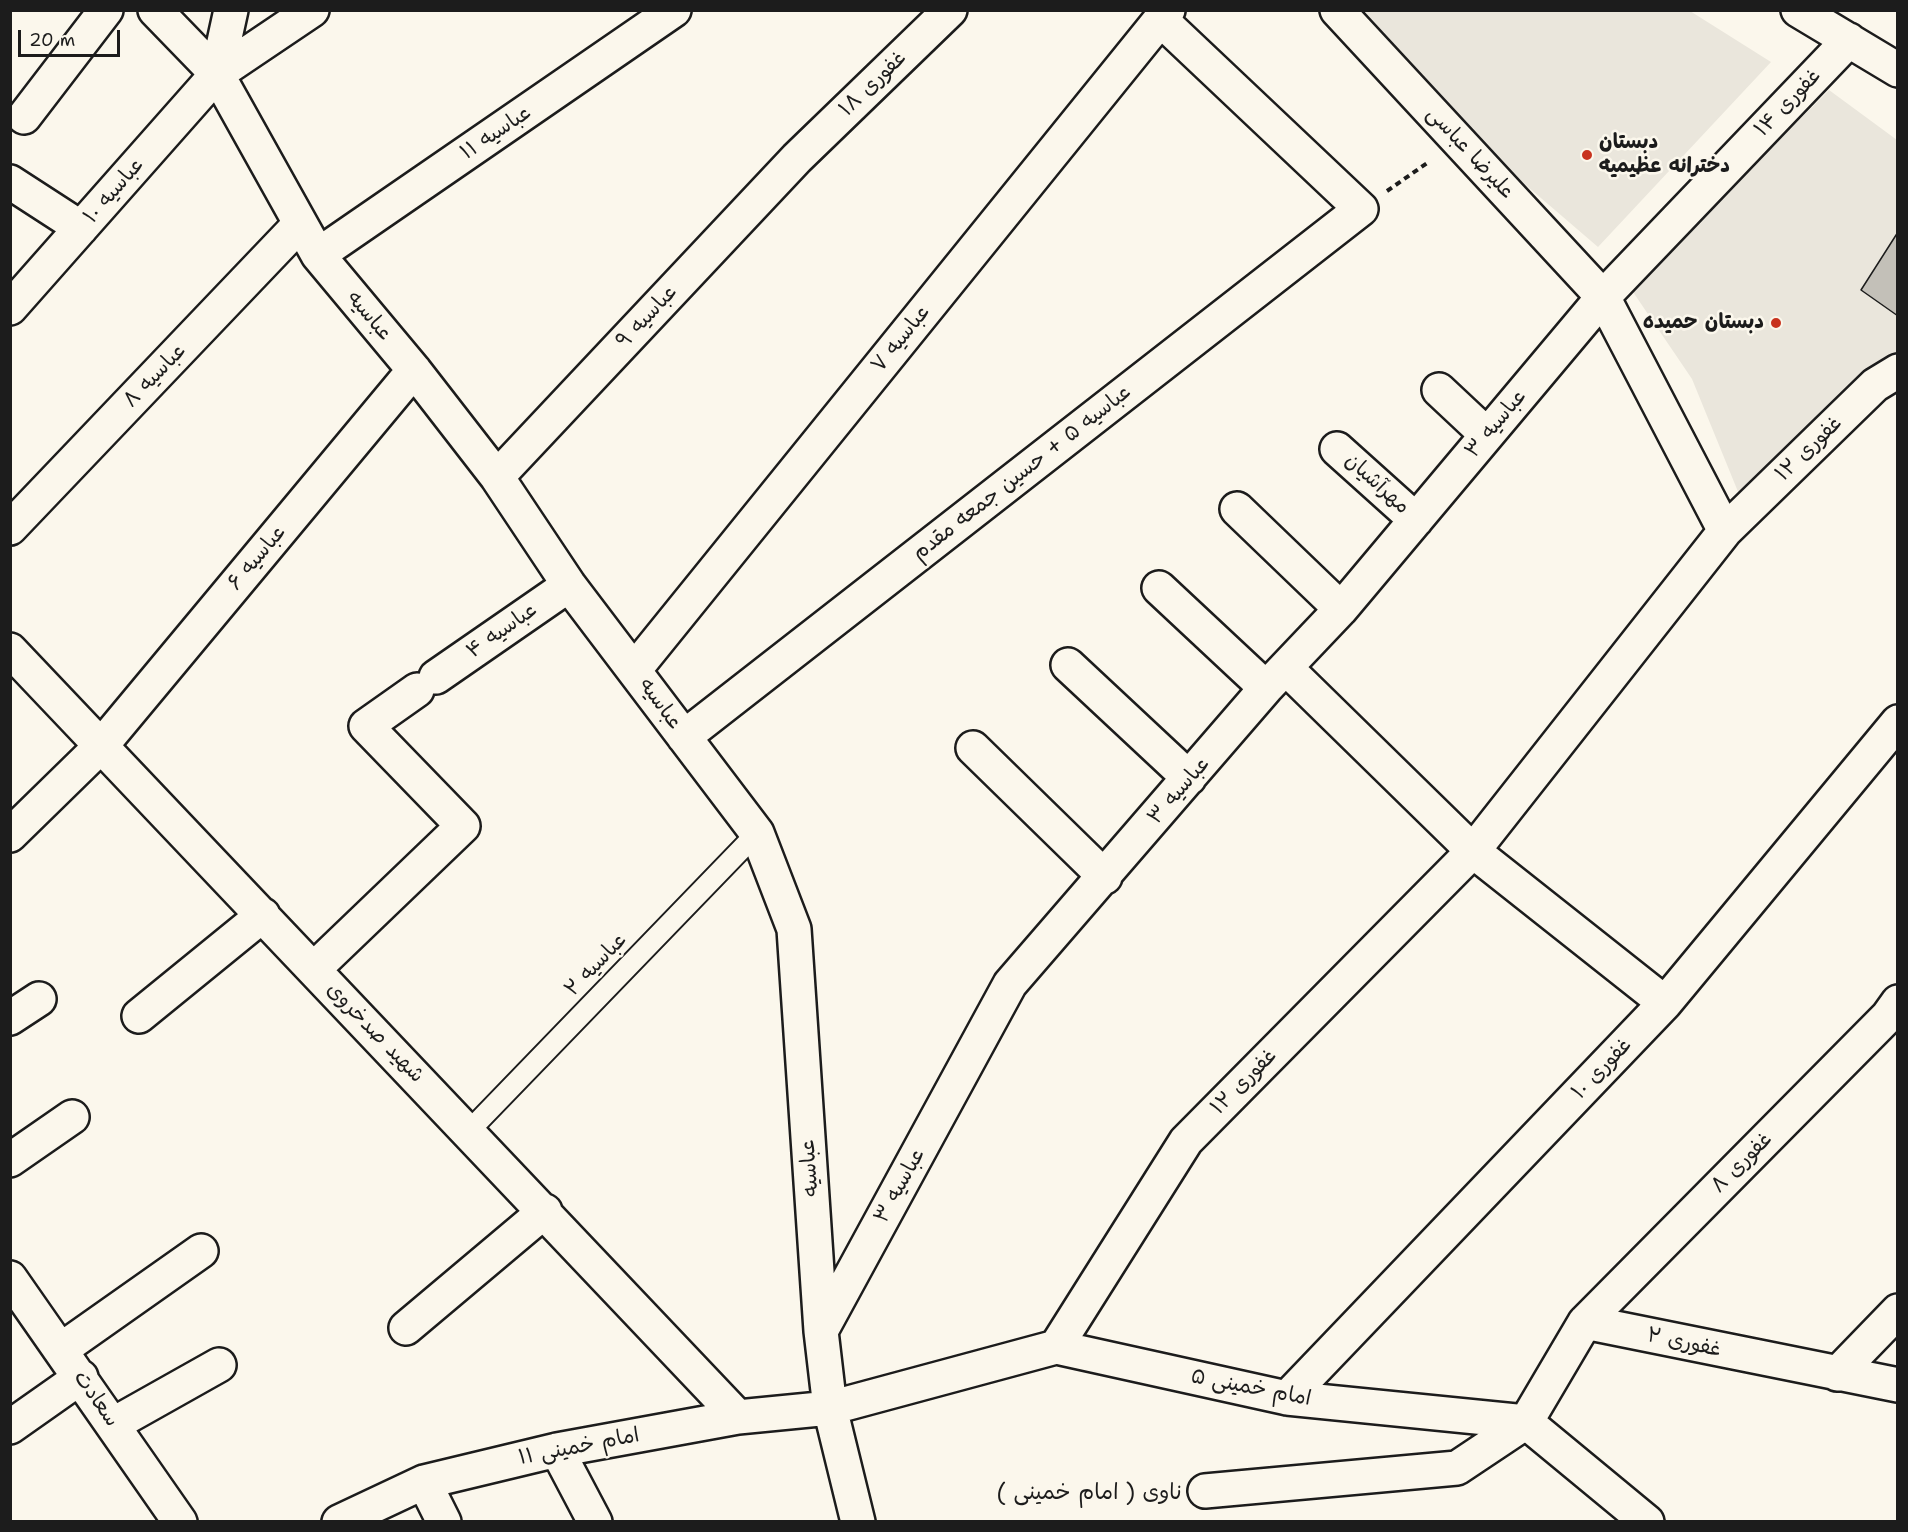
<!DOCTYPE html>
<html>
<head>
<meta charset="utf-8">
<style>
	body { margin:0 }
	#map { position:relative; width:1908px; height:1532px; overflow:hidden; background:#fbf7ec; font-family:"Shantell Sans",sans-serif }
	canvas { display:block }
	.frame { position:absolute; inset:0; border:12px solid #1c1c1c; pointer-events:none }
	.scale { position:absolute; left:18px; top:30px; width:102px; height:27px; box-sizing:border-box; border:3px solid #1c1c1c; border-top:0; padding-left:8px; font-size:18px; line-height:21px; white-space:nowrap; color:#1c1c1c; -webkit-text-stroke:4px #fbf7ec; paint-order:stroke }
</style>
</head>
<body>
<div id="map">
<canvas width="1908" height="1532"></canvas>
<div class="frame"></div>
<div class="scale">20 m</div>
</div>
<script>
const c = document.querySelector('canvas').getContext('2d');
c.lineJoin = 'round';
function fill(path, color) {
  c.fillStyle = color;
  c.fill(path, 'evenodd');
}
function toPath(rows) {
  const path = new Path2D();
  for (const r of rows) {
    path.moveTo(r[0], r[1]);
    for (let i = 2; i < r.length; i += 2) path.lineTo(r[i], r[i + 1]);
  }
  return path;
}
function stroke(path, color, width, dash) {
  c.strokeStyle = color;
  c.lineWidth = width;
  c.lineCap = dash ? 'butt' : 'round';
  c.setLineDash(dash || []);
  c.stroke(path);
}
function drawText(font, color, halo, rows, align = 'center') {
  c.font = font + ' "Shantell Sans","Playpen Sans Arabic",sans-serif';
  c.lineWidth = 5;
  c.setLineDash([]);
  c.textBaseline = 'middle';
  c.strokeStyle = halo;
  c.fillStyle = color;
  for (const [text, x, y, turn = 0] of rows) {
    c.save();
    c.translate(x, y);
    c.rotate((+turn || 0) * Math.PI / 180);
    c.textAlign = isNaN(turn) ? turn : align;
    if (halo) c.strokeText(text, 0, 0);
    c.fillText(text, 0, 0);
    c.restore();
  }
}
fill(toPath([
	[1323,11,1690,11,1771,62,1598,247],
	[1829,90,1897,140,1897,358,1741,499,1692,379,1631,289]
]), '#eae6dc');
const building = toPath([
	[1898,232,1898,316,1861,290,1898,232]
]);
fill(building, '#c3c0b8');
stroke(building, '#1c1c1c', 1.5);
const service = toPath([
	[469,1131,757,833]
]);
const minor = toPath([
	[155,10,217,74,318,255,414,370,497,477,569,585,757,833,794,929,821,1331,830,1408,858,1522],
	[1337,10,1603,297,1725,531],
	[1798,10,1898,70],
	[217,74,231,10],
	[24,117,106,10],
	[10,182,81,228],
	[318,255,674,10],
	[10,308,217,74,312,10],
	[1439,390,1487,435],
	[1337,449,1416,520],
	[497,477,797,158,950,10],
	[1237,509,1341,609],
	[10,528,300,224],
	[1159,588,1266,688],
	[10,650,738,1417],
	[1068,665,1189,778],
	[635,669,1168,10],
	[1287,669,1473,851,1665,1003],
	[436,677,569,585],
	[684,737,1361,209,1160,19],
	[973,748,1105,877],
	[10,835,101,746,414,370],
	[314,969,463,826,366,726,417,690],
	[139,1016,263,915],
	[10,1018,39,999],
	[10,1160,72,1117],
	[10,1278,180,1522],
	[1585,1322,1888,1016,1898,1002],
	[406,1328,545,1211],
	[821,1331,1010,984,1266,688,1341,609,1603,297,1849,40],
	[1056,1347,1186,1141,1473,851,1725,531,1875,385,1898,371],
	[62,1349,201,1251],
	[1837,1374,1898,1311],
	[1287,1398,1665,1003,1898,722],
	[114,1424,219,1365],
	[10,1427,81,1377],
	[557,1450,595,1522],
	[424,1482,444,1522],
	[1205,1491,1457,1468,1526,1422,1585,1322,1898,1385],
	[339,1522,424,1482,557,1450,738,1417,830,1408,1056,1347,1287,1398,1526,1422,1647,1522]
]);
stroke(service, '#1c1c1c', 24);
stroke(minor, '#1c1c1c', 38);
stroke(toPath([
	[1387,191,1430,161]
]), '#1c1c1c', 4, [6, 4.5]);
stroke(service, '#fbf7ec', 20);
stroke(minor, '#fbf7ec', 33);
for (const [x, y, r, color] of [
	[1587,155,6,"#c8321e"],
	[1776,323,6,"#c8321e"]
]) {
  const dot = new Path2D();
  dot.arc(x, y, r, 0, 2 * Math.PI);
  c.fillStyle = color;
  c.fill(dot);
  stroke(dot, '#fbf7ec', 2);
}
drawText('21px', '#1c1c1c', '#fbf7ec', [
	["غفوری ۱۸",873,84,-44],
	["غفوری ۱۴",1788,103,-46],
	["عباسیه ۱۱",496,133,-34],
	["علیرضا عباسی",1470,153,47],
	["عباسیه ۱۰",114,191,-49],
	["عباسیه",369,316,50],
	["عباسیه ۹",647,317,-47],
	["عباسیه ۷",901,339,-51],
	["عباسیه ۸",155,376,-46],
	["عباسیه ۳",1496,424,-50],
	["غفوری ۱۲",1809,449,-44],
	["عباسیه ۵ + حسین جمعه مقدم",1022,473,-38],
	["مهرآشیان",1377,484,42],
	["عباسیه ۶",257,558,-50],
	["عباسیه ۴",502,631,-35],
	["عباسیه",660,704,54],
	["عباسیه ۳",1179,791,-49],
	["عباسیه ۲",596,965,-46],
	["شهید صدخروی",375,1033,46],
	["غفوری ۱۰",1602,1069,-46],
	["غفوری ۱۲",1244,1082,-45],
	["غفوری ۸",1742,1163,-45],
	["عباسیه",810,1168,-94],
	["عباسیه ۳",900,1186,-61],
	["غفوری ۲",1684,1343,12],
	["امام خمینی ۵",1251,1388,11],
	["سعادت",96,1399,55],
	["امام خمینی ۱۱",579,1447,-11]
]);
drawText('bold 21px', '#1c1c1c', '#fbf7ec', [
	["دبستان",1599,143],
	["دخترانه عظیمیه",1599,167],
	["دبستان حمیده",1764,323,"right"]
], 'left');
drawText('22px', '#1c1c1c', '#fbf7ec', [
	["( ناوی ( امام خمینی",1089,1493]
]);
</script>
</body>
</html>
